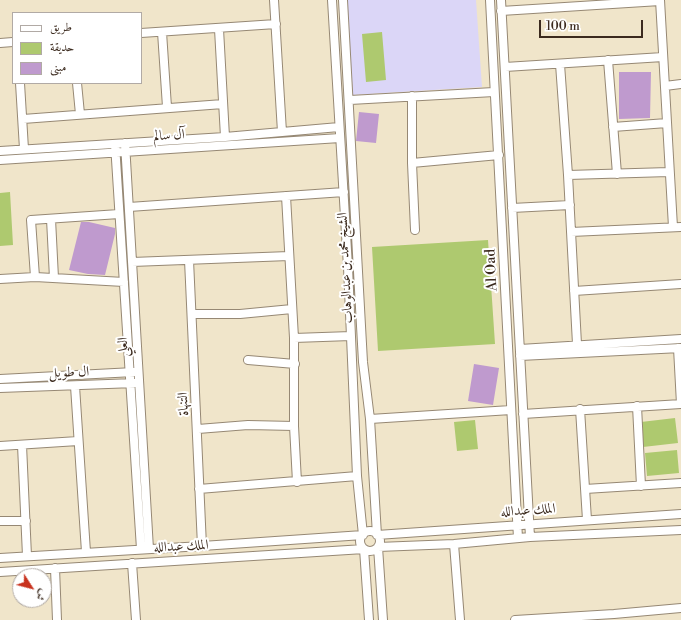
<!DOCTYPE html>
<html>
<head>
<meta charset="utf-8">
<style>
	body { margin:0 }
	#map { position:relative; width:681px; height:620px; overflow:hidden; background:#f0e5ca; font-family:"Libre Bodoni",Amiri,serif }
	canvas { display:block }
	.legend { position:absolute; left:12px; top:12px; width:130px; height:72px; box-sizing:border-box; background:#fff; border:1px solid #b1aaa5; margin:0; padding:5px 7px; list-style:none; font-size:12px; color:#3b2a1e }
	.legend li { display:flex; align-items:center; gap:8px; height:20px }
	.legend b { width:20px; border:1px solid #b1aaa5 }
	.north { position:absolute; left:12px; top:568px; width:40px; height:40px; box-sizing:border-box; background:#fff; border:1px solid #b1aaa5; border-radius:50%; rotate:126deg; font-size:11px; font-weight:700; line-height:16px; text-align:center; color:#3b2a1e }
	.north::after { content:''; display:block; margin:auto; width:14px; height:18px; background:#c8321e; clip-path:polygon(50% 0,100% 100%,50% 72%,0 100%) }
	.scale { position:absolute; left:539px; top:20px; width:104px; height:18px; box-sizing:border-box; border:2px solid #3b2a1e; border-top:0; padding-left:5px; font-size:12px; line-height:14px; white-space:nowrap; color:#3b2a1e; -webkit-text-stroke:3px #fff; paint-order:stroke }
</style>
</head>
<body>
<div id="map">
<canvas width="681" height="620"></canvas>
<ul class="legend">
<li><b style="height:5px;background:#fff"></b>طريق</li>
<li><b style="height:11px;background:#aec96f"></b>حديقة</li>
<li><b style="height:11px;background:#bf9ace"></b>مبنى</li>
</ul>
<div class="north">ش</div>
<div class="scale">100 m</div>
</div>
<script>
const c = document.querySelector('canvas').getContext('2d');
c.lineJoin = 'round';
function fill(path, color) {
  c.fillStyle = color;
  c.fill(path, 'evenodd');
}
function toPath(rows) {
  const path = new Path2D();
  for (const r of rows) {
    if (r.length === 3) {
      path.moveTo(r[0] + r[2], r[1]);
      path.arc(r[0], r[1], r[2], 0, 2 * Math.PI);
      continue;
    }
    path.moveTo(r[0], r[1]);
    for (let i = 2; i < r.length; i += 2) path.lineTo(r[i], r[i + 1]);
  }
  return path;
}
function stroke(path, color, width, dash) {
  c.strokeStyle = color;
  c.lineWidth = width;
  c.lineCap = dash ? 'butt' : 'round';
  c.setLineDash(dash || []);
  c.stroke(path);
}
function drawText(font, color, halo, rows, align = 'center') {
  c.font = font + ' "Libre Bodoni",Amiri,serif';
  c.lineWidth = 4;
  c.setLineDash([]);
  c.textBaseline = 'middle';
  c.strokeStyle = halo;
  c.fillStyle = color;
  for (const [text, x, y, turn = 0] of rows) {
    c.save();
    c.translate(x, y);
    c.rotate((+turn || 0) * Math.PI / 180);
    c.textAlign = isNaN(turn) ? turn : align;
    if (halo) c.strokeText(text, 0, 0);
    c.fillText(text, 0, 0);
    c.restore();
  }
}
fill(toPath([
	[346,0,476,0,482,87,353,95]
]), '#dbd6f7');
fill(toPath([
	[382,32,386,80,366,82,362,34],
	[10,192,13,245,0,246,0,193],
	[488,240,495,344,378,351,372,247],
	[675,418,678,443,643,447,641,422],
	[475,420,478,449,457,451,454,422],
	[677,450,679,473,647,476,645,453]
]), '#aec96f');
fill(toPath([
	[619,72,651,72,650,118,619,119],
	[359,112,379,114,376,143,356,141],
	[81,222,89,222,115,228,115,234,105,275,88,274,69,270],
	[474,364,499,368,493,405,468,401]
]), '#bf9ace');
const minor = toPath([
	[274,0,282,132],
	[343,0,363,362,370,419,377,535,681,514],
	[490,0,518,538],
	[501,0,530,537],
	[660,0,673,227],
	[501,11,660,1],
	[219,29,225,137],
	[162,32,167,107],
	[141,33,276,24],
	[0,43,13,42],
	[608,60,617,174],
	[560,64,568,175,577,344],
	[505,67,663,57],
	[20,83,24,149],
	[77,83,80,114],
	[665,86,681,84],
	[412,96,412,163,415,230],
	[350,100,494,92],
	[23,119,223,104],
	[613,127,667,123],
	[125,143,149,549],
	[115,144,141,549],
	[0,151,225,137,339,127],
	[0,160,340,138],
	[412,163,499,155],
	[568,175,669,172],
	[286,196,294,338,294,426,297,482],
	[129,207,344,192],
	[512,208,570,205],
	[51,219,54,278],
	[571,232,681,227],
	[189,260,202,546],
	[132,262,289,256],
	[35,277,31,220,119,214],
	[0,279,35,277,124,282],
	[574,291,681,284],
	[192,314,240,314,292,309],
	[294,338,351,336],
	[678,348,681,404],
	[520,349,681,339],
	[520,356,681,348],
	[248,360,295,364],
	[0,379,134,372],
	[75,386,86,552],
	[0,388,135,383],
	[637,406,641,486],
	[580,409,587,520],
	[523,414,681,404],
	[370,419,511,410],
	[198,429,248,425,294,426],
	[22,445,27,556],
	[0,446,78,441],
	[199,489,357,476],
	[585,489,681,483],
	[0,521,26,521],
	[370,541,10],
	[454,544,460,620],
	[0,558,202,546,363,535,357,476,348,267,332,0],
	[132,563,136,620],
	[55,568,57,620],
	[0,572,364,549,369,620],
	[383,620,378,547,454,544,530,537,681,530],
	[515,620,614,614,681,608]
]);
stroke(minor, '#968874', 10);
stroke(minor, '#fff', 8);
drawText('14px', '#3b2a1e', '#fff', [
	["آل سالم",169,136,-4],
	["الشيخ محمد بن عبدالوهاب",346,268,-93],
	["Al Oad",492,270,-93],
	["العلي",124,347,-93],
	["ال طويل",69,373,-2],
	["التنهاة",184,404,-93],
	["الملك عبدالله",528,511,-4],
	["الملك عبدالله",181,547,-3]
]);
</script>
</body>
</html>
